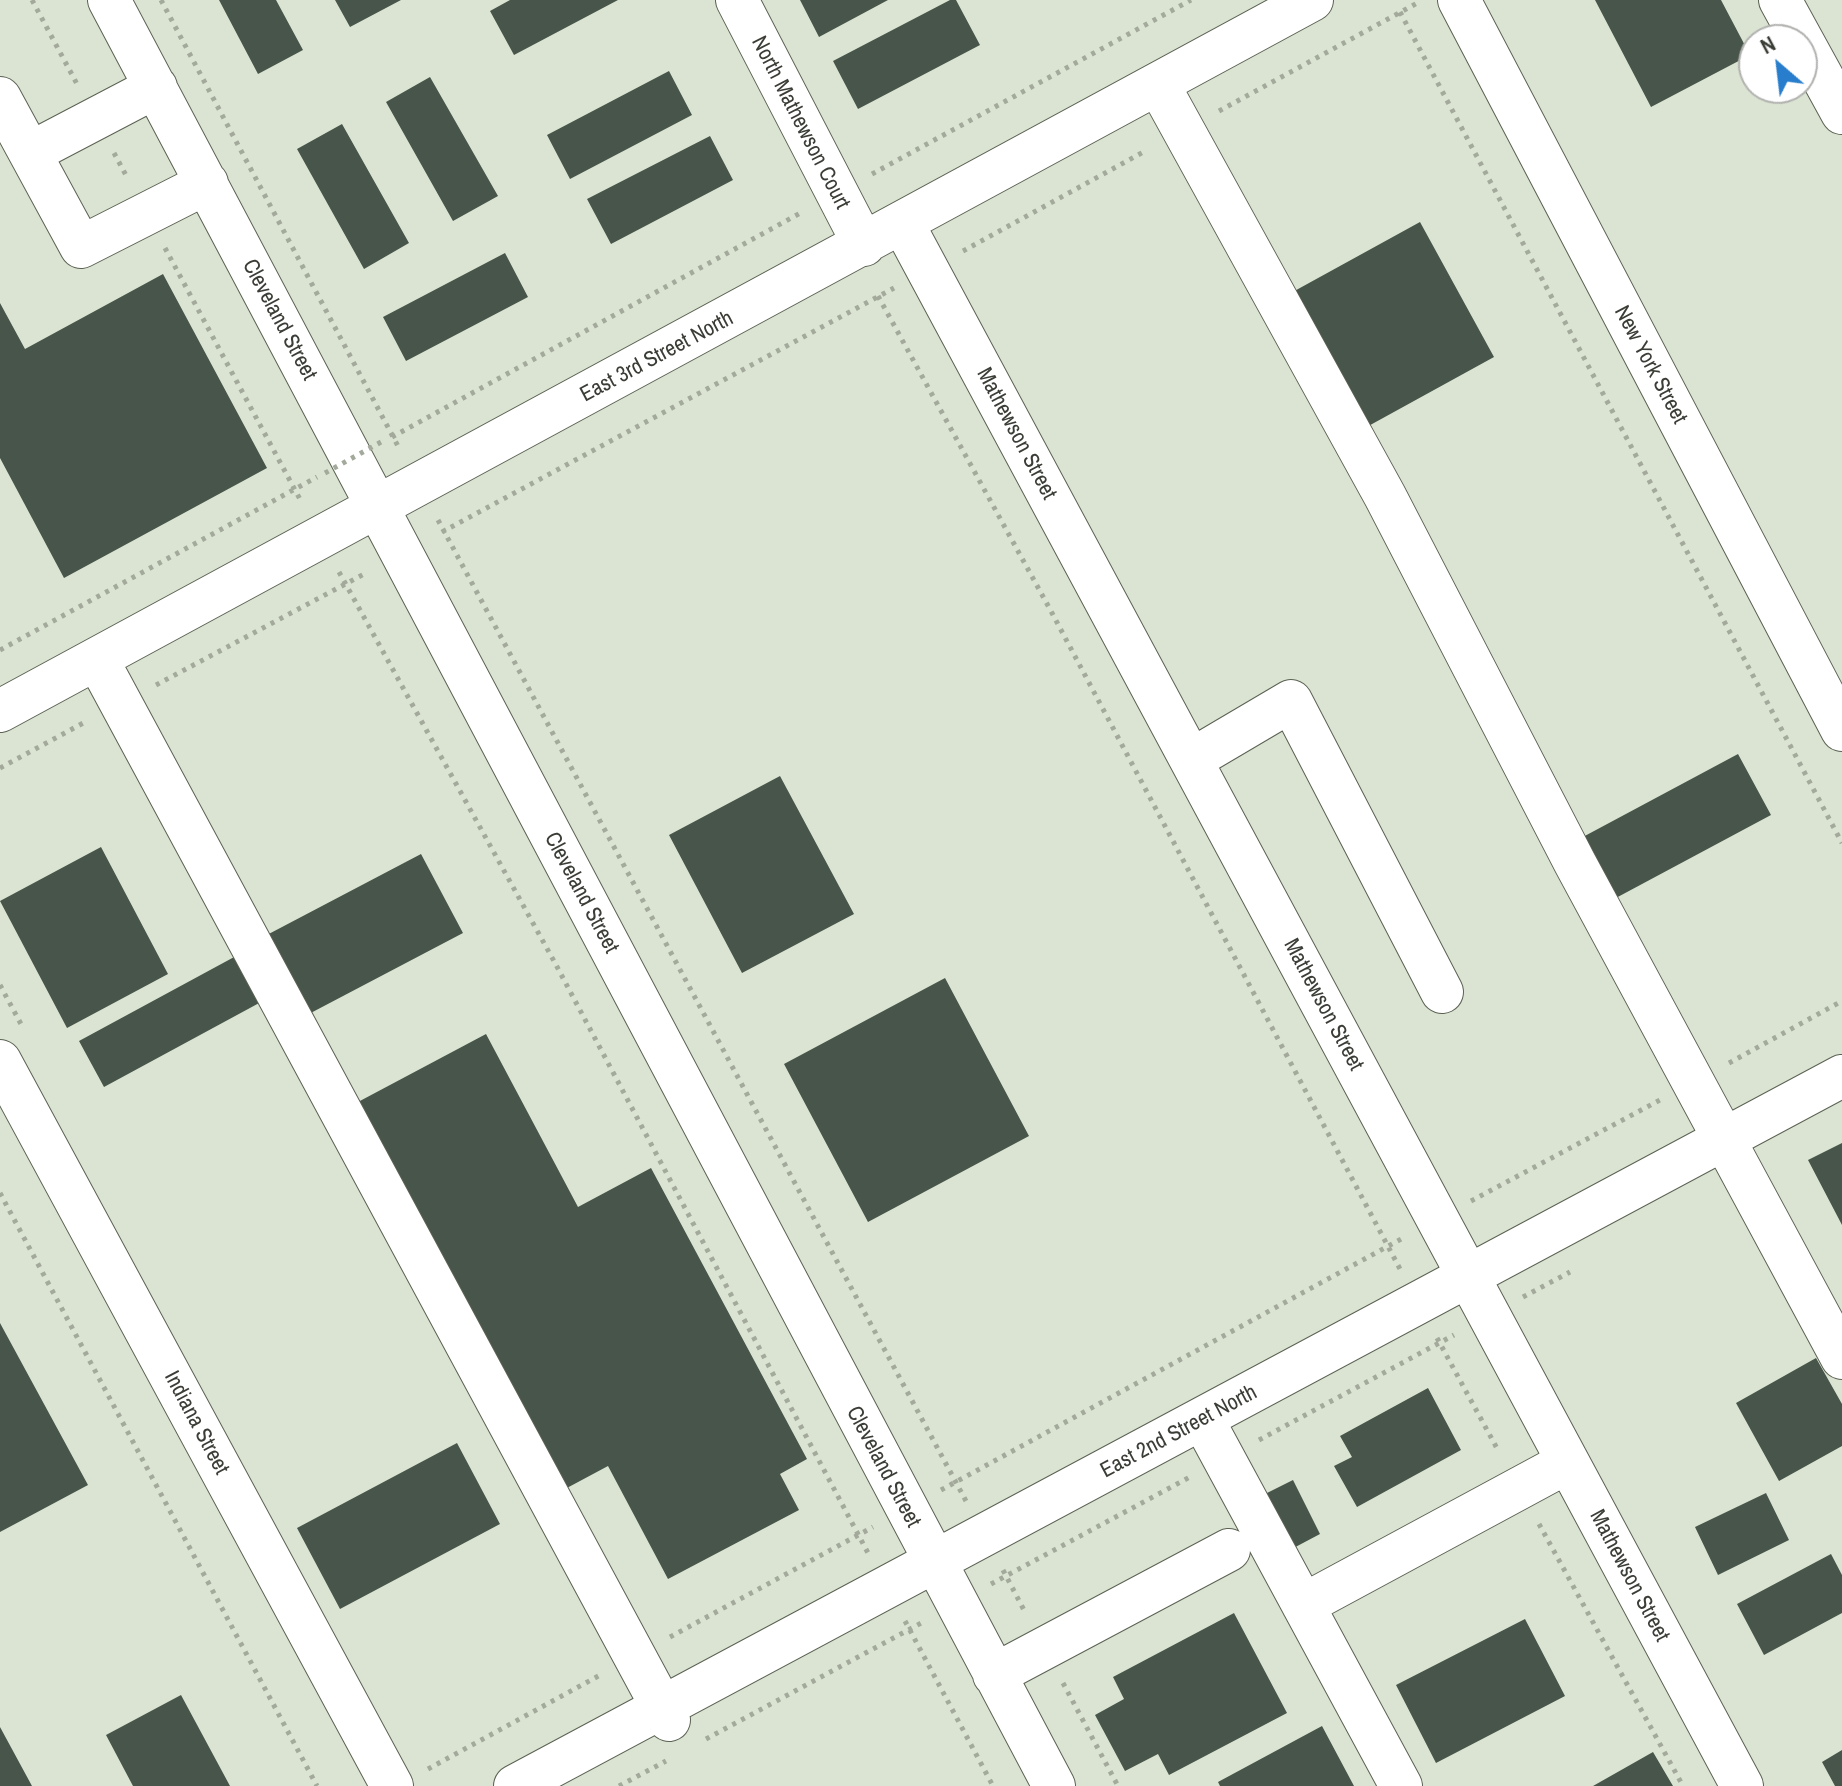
<!DOCTYPE html>
<html>
<head>
<meta charset="utf-8">
<style>
	body { margin:0 }
	#map { position:relative; width:1842px; height:1786px; overflow:hidden; background:#dbe4d2; font-family:"Archivo Narrow",sans-serif }
	canvas { display:block }
	.north { position:absolute; left:1738px; top:24px; width:80px; height:80px; box-sizing:border-box; background:#fff; border:2px solid #b1b2af; border-radius:50%; rotate:332deg; font-size:22px; font-weight:700; line-height:32px; text-align:center; color:#3b3e37 }
	.north::after { content:''; display:block; margin:auto; width:28px; height:36px; background:#287ecc; clip-path:polygon(50% 0,100% 100%,50% 72%,0 100%) }
</style>
</head>
<body>
<div id="map">
<canvas width="1842" height="1786"></canvas>
<div class="north">N</div>
</div>
<script>
const c = document.querySelector('canvas').getContext('2d');
c.lineJoin = 'round';
function fill(path, color) {
  c.fillStyle = color;
  c.fill(path, 'evenodd');
}
function toPath(rows) {
  const path = new Path2D();
  for (const r of rows) {
    path.moveTo(r[0], r[1]);
    for (let i = 2; i < r.length; i += 2) path.lineTo(r[i], r[i + 1]);
  }
  return path;
}
function stroke(path, color, width, dash) {
  c.strokeStyle = color;
  c.lineWidth = width;
  c.lineCap = dash ? 'butt' : 'round';
  c.setLineDash(dash || []);
  c.stroke(path);
}
function drawText(font, color, halo, rows, align = 'center') {
  c.font = font + ' "Archivo Narrow",sans-serif';
  c.lineWidth = 8;
  c.setLineDash([]);
  c.textBaseline = 'middle';
  c.strokeStyle = halo;
  c.fillStyle = color;
  for (const [text, x, y, turn = 0] of rows) {
    c.save();
    c.translate(x, y);
    c.rotate((+turn || 0) * Math.PI / 180);
    c.textAlign = isNaN(turn) ? turn : align;
    if (halo) c.strokeText(text, 0, 0);
    c.fillText(text, 0, 0);
    c.restore();
  }
}
fill(toPath([
	[219,0,276,0,303,50,258,74],
	[335,0,401,0,350,27],
	[510,0,618,0,514,55,490,11],
	[800,0,888,0,819,37],
	[950,0,956,0,980,45,858,109,833,61],
	[1595,0,1721,0,1750,55,1651,107],
	[669,71,692,115,570,179,547,135],
	[430,77,498,196,453,221,386,102],
	[342,124,409,243,364,269,297,149],
	[710,136,733,180,611,244,587,199],
	[1420,222,1494,357,1363,429,1289,294],
	[505,253,528,297,406,361,383,317],
	[163,274,267,468,64,578,0,458,0,303,25,349],
	[1738,754,1771,815,1614,899,1581,838],
	[780,776,854,914,742,973,669,835],
	[101,847,168,974,67,1028,0,901],
	[421,854,463,933,305,1016,263,937],
	[236,956,261,1002,104,1087,79,1041],
	[945,978,1029,1136,868,1222,784,1064],
	[486,1034,578,1207,651,1168,807,1459,780,1474,799,1510,668,1579,608,1466,565,1489,358,1102],
	[1842,1143,1842,1225,1808,1160],
	[0,1323,88,1485,0,1532],
	[1816,1358,1842,1404,1842,1446,1779,1481,1736,1403],
	[1428,1388,1461,1450,1357,1507,1334,1466,1352,1457,1340,1436],
	[457,1443,500,1524,340,1609,297,1528],
	[1293,1480,1320,1534,1286,1552,1259,1497],
	[1766,1493,1789,1540,1718,1575,1695,1527],
	[1831,1554,1842,1575,1842,1613,1764,1655,1737,1604],
	[1234,1613,1287,1713,1169,1775,1158,1754,1125,1771,1095,1715,1124,1699,1113,1677],
	[1525,1619,1565,1696,1436,1763,1396,1685],
	[181,1695,230,1786,133,1786,106,1735],
	[1322,1726,1354,1786,1220,1786,1218,1782],
	[0,1727,32,1786,0,1786],
	[1842,1750,1842,1786,1835,1786,1822,1762],
	[1653,1752,1673,1786,1593,1786]
]), '#47554a');
const minor = toPath([
	[109,0,1054,1786],
	[737,0,864,245],
	[1459,0,1842,730],
	[1780,0,1842,113],
	[1158,84,1385,496,1575,863,1842,1358],
	[0,98,81,247,207,183],
	[30,153,156,87],
	[903,224,1742,1786],
	[97,659,669,1720],
	[0,711,1312,0],
	[1191,760,1291,701,1442,992],
	[0,1061,392,1786],
	[1203,1420,1401,1786],
	[1303,1605,1568,1462],
	[994,1675,1229,1550],
	[515,1786,1842,1076]
]);
stroke(minor, '#5b6253', 44);
stroke(toPath([
	[32,0,77,84],
	[161,0,399,448],
	[1400,12,1842,843],
	[1219,111,1421,1],
	[114,153,128,179],
	[872,174,1191,0],
	[165,248,302,503],
	[963,251,1147,150],
	[878,296,1052,613,1400,1269],
	[392,437,804,211],
	[438,520,966,1501],
	[442,532,894,288],
	[339,572,555,963,868,1553],
	[0,650,317,477],
	[156,685,366,573],
	[0,768,87,721],
	[0,985,22,1026],
	[1729,1063,1842,1001],
	[0,1193,317,1786],
	[1471,1201,1660,1100],
	[1523,1297,1570,1272],
	[1437,1338,1499,1452],
	[1259,1440,1454,1335],
	[941,1490,1403,1238],
	[1539,1524,1683,1786],
	[1003,1570,1026,1614],
	[991,1584,1190,1477],
	[905,1621,993,1786],
	[670,1637,873,1527],
	[1063,1683,1118,1786],
	[706,1739,923,1622],
	[428,1769,602,1674],
	[619,1786,666,1761]
]), '#a3aa9c', 5, [4, 6]);
stroke(minor, '#fff', 42);
stroke(toPath([
	[325,473,381,442]
]), '#a3aa9c', 5, [4, 6]);
drawText('22px', '#3b3e37', '#fff', [
	["North Mathewson Court",800,123,63],
	["Cleveland Street",279,320,62],
	["East 3rd Street North",657,357,-28],
	["New York Street",1650,365,62],
	["Mathewson Street",1016,434,62],
	["Cleveland Street",581,893,62],
	["Mathewson Street",1323,1005,62],
	["Indiana Street",196,1423,62],
	["East 2nd Street North",1179,1432,-28],
	["Cleveland Street",883,1467,62],
	["Mathewson Street",1629,1576,62]
]);
</script>
</body>
</html>
